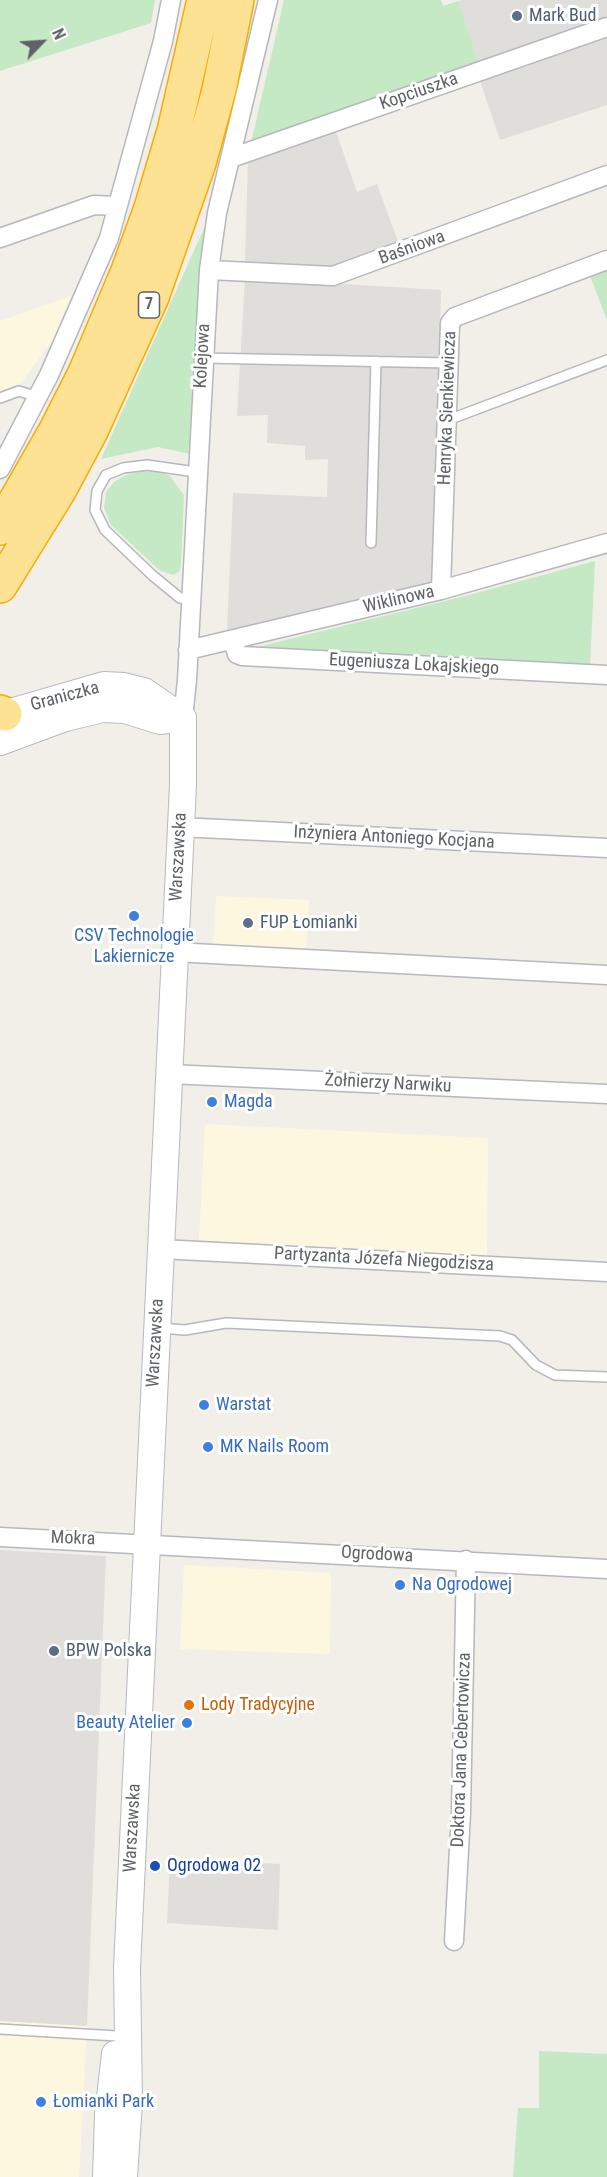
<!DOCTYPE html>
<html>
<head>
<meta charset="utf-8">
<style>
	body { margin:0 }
	#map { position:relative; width:607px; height:2177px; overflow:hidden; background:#f1efe8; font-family:"Roboto Condensed",sans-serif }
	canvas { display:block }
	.north { position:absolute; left:12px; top:12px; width:60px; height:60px; -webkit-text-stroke:4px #fff; paint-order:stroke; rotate:65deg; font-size:16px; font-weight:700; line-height:24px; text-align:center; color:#5f6368 }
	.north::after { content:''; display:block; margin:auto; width:21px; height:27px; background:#5f6368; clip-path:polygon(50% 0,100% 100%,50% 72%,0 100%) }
</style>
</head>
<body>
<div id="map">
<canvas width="607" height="2177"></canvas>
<div class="north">N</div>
</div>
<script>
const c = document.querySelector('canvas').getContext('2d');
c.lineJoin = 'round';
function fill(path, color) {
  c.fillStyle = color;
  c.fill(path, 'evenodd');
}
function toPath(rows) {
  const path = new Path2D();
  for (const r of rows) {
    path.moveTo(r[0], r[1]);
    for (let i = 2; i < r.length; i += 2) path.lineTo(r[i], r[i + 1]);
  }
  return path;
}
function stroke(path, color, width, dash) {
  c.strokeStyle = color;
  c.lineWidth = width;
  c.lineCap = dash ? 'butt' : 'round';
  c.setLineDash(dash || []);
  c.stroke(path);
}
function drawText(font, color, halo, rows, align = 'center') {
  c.font = font + ' "Roboto Condensed",sans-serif';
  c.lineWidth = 6;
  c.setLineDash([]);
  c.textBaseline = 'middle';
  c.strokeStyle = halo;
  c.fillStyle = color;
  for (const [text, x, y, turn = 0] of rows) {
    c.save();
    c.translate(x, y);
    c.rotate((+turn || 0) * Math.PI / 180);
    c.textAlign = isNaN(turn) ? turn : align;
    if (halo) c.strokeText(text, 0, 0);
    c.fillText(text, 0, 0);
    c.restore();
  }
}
fill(toPath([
	[71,296,53,339,21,383,0,391,0,321],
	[216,896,309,900,306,951,213,946],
	[205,1124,488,1138,487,1258,199,1240],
	[184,1565,331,1573,330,1654,180,1649],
	[0,2021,87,2026,79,2177,0,2177]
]), '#fef7e0');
fill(toPath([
	[462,0,607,0,607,22,480,67,458,1],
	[607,35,607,105,500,140,479,78],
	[334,126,357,192,377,184,399,244,328,271,245,264,248,159],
	[245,278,441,290,435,584,227,632,233,493,327,497,328,459,305,460,305,446,267,443,268,415,237,416],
	[0,1550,106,1556,87,2026,0,2021],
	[170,1859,280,1864,278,1930,167,1923]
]), '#e0deda');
fill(toPath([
	[0,0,155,0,151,23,0,71],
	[284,0,441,0,443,6,458,1,480,67,251,143],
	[209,217,190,454,158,447,101,459],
	[607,270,607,320,590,276],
	[147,470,169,475,184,495,181,566,179,572,173,575,159,570,111,525,104,508,106,492,114,482,126,475],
	[595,561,590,666,253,648,469,595],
	[539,2051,607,2054,607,2177,513,2177,518,2108,539,2108]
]), '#c5e8c5');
const lane = toPath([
	[203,358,449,363],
	[0,398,19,391,38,397],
	[448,420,607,360],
	[371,543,376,361],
	[191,599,180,598,152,575,105,530,95,510,97,491,106,475,123,468,147,465,196,472],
	[159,1328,185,1330,226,1323,500,1336,512,1340,536,1365,555,1375,607,1377],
	[0,2029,117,2036]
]);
const street = toPath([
	[231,158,607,27],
	[0,238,94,205,118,206],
	[209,270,333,276,607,175],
	[0,469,49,375,109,238,163,41,171,0],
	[441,590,450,323,455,317,607,260],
	[233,640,237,654,242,656,607,675],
	[188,650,441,590,607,543],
	[183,718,187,680,209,270,217,213,268,0],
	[180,827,607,848],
	[174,952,607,975],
	[169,1074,607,1094],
	[160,1249,607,1272],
	[0,1537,607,1569],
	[454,1941,461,1813,466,1560]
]);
const secondary = toPath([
	[0,715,104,685,124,686,144,691,183,718],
	[0,742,65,718,103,709,125,710,160,721,183,718],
	[106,2177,108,2114,115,2054],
	[124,2177,129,2103,127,1968,183,784,183,718]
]);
const highway = toPath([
	[0,528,56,430,85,373,128,271,151,208,174,131,204,0],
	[0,586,60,489,91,431,152,297,199,163,219,90,237,0],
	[0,712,5,714]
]);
stroke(lane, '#b5b8bc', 12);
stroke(street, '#b5b8bc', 21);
stroke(secondary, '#b6babf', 28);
stroke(highway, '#f9ab00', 36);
stroke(lane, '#fff', 9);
stroke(street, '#fff', 18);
stroke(secondary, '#fff', 26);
stroke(highway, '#fde293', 33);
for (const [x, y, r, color] of [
	[517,16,6,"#5c6f8a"],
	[134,916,6,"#3f7fe0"],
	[248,923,6,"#5c6f8a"],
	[212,1102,6,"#3f7fe0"],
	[204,1405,6,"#3f7fe0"],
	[208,1447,6,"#3f7fe0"],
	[400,1585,6,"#3f7fe0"],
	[54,1651,6,"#5c6f8a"],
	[189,1705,6,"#e8710a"],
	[187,1723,6,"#3f7fe0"],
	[155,1866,6,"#1a4fb4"],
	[41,2102,6,"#3f7fe0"]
]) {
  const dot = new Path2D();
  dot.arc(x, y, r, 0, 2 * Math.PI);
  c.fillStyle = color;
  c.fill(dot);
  stroke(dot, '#fff', 2);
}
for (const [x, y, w] of [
	[149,305,21]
]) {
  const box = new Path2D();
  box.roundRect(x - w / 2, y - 13, w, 26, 4.5);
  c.fillStyle = '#fff';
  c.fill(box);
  stroke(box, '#5f6368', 1.5);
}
drawText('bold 16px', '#5f6368', null, [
	["7",149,305]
]);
drawText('18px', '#4e5e75', '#fff', [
	["Mark Bud",529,16],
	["FUP Łomianki",260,923],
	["BPW Polska",66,1651]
], 'left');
drawText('18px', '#5f6368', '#fff', [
	["Kopciuszka",419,92,-19],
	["Baśniowa",412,248,-20],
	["Kolejowa",203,356,-87],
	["Henryka Sienkiewicza",448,408,-88],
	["Wiklinowa",399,600,-13],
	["Eugeniusza Lokajskiego",414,665,3],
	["Graniczka",65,697,-15],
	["Inżyniera Antoniego Kocjana",394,838,3],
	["Warszawska",179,857,-87],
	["Żołnierzy Narwiku",388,1084,3],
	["Partyzanta Józefa Niegodzisza",384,1260,3],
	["Warszawska",156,1343,-87],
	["Mokra",73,1539,2],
	["Ogrodowa",377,1555,3],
	["Doktora Jana Cebertowicza",462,1750,-88],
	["Warszawska",133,1828,-87]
]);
drawText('18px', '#366cbe', '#fff', [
	["CSV Technologie",134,936,"center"],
	["Lakiernicze",134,957,"center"],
	["Magda",224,1102],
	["Warstat",216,1405],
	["MK Nails Room",220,1447],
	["Na Ogrodowej",412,1585],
	["Beauty Atelier",175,1723,"right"],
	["Łomianki Park",53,2102]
], 'left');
drawText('18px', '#c56008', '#fff', [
	["Lody Tradycyjne",201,1705]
], 'left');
drawText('18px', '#164399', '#fff', [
	["Ogrodowa 02",167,1866]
], 'left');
</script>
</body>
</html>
